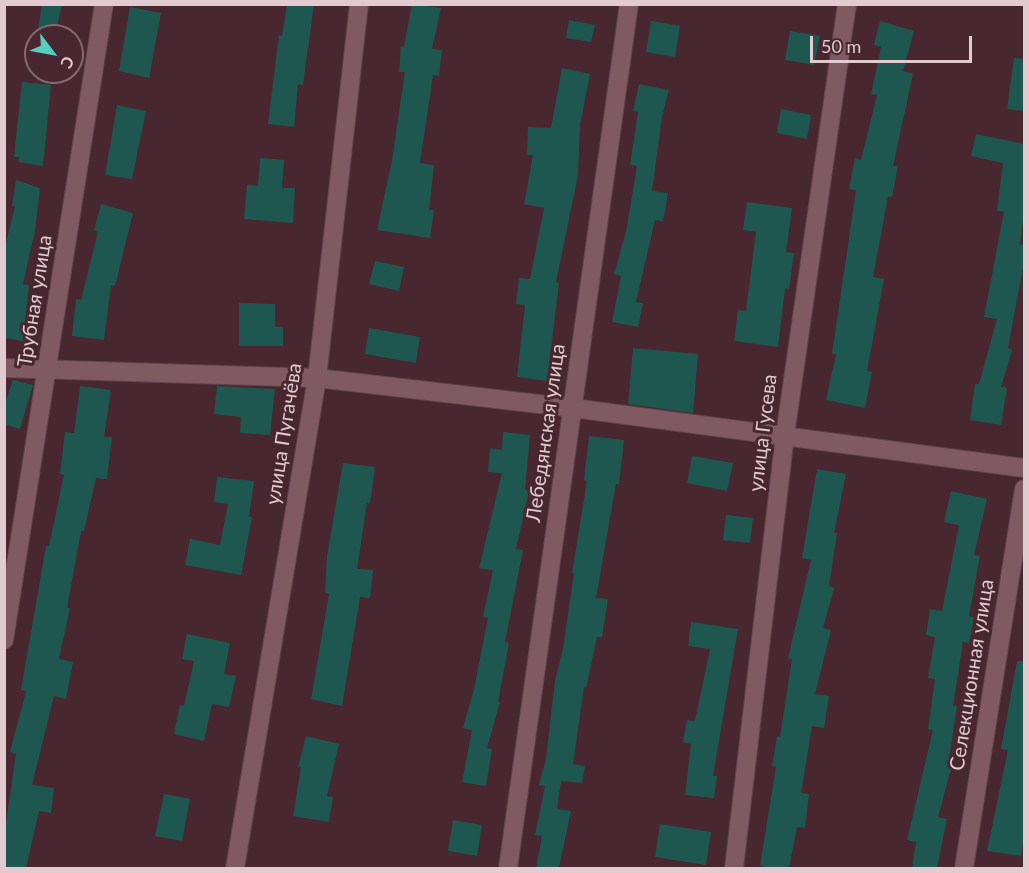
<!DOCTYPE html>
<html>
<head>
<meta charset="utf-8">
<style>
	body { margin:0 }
	#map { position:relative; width:1029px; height:873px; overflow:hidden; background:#482730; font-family:Lato,sans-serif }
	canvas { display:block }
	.frame { position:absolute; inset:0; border:6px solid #e1cbd0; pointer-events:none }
	.north { position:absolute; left:24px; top:24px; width:60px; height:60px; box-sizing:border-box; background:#482730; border:2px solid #856970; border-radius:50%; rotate:122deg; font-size:16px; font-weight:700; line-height:24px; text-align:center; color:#e1cbd0 }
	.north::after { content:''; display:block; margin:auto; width:21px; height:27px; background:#59cebe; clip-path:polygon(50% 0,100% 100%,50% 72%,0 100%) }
	.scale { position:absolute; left:810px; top:36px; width:162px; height:27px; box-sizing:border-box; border:3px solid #e1cbd0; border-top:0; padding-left:8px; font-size:18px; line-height:21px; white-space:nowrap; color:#e1cbd0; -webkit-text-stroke:4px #482730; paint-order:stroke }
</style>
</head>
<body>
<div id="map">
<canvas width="1029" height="873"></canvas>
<div class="frame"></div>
<div class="north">С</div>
<div class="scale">50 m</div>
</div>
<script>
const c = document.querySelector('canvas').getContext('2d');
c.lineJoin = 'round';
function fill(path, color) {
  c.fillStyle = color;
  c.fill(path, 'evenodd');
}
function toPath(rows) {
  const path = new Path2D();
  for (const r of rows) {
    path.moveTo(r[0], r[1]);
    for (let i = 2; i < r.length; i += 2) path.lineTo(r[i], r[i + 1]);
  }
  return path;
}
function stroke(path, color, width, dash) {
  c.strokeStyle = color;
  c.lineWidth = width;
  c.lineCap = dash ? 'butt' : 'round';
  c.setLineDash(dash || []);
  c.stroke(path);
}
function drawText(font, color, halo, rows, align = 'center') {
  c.font = font + ' Lato,sans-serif';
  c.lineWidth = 6;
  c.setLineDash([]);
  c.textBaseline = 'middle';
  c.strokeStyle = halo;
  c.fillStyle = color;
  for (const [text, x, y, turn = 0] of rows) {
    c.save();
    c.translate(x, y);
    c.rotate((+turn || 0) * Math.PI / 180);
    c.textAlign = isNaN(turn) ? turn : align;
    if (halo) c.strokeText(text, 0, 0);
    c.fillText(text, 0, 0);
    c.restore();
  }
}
fill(toPath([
	[42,4,62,4,55,36,37,36],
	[287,4,314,4,303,85,298,84,294,127,268,124,279,35,282,36],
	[412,4,441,8,432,49,442,50,439,76,433,75,420,163,434,165,429,210,434,210,430,238,377,230,392,160,405,72,399,72,401,46,404,47],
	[130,7,161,13,149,78,119,71],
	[569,20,595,25,591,42,566,38],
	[651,21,680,26,675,57,646,52],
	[880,21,914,31,903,71,913,74,893,166,898,166,892,197,888,196,873,277,884,279,867,371,872,372,865,408,826,400,836,354,832,354,856,190,849,189,855,158,861,160,877,95,871,94,881,47,874,45],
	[790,31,820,36,814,65,785,60],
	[1014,58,1024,59,1024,111,1007,109],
	[562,68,590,74,580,125,578,175,556,282,559,283,547,381,517,377,525,305,516,304,519,278,530,279,544,208,524,204,533,155,527,155,528,127,551,128],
	[22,82,51,85,43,166,19,162,19,157,14,157],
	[639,84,669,90,662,117,652,191,668,193,663,221,655,220,636,302,643,303,638,327,612,322,621,276,614,274,626,232,637,166,630,165,638,112,633,111],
	[117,105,146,111,132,179,105,175],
	[781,109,811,115,807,139,777,133],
	[976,134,1024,144,1024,213,1020,244,1024,245,1024,262,1008,348,1012,350,1001,387,1007,388,1001,425,970,420,975,384,979,384,997,319,984,317,1004,212,997,211,1003,163,971,156],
	[260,158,284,160,282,188,295,188,293,223,244,219,247,185,258,186],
	[16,180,40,188,35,231,23,284,29,285,23,341,4,338,4,250,15,206,12,206],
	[747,202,792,208,786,252,794,253,789,289,785,288,778,347,734,341,738,310,746,311,756,232,743,230],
	[101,204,133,213,115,286,111,285,104,340,72,336,76,299,81,300,98,232,94,230],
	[375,261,404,267,399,291,369,284],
	[239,303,275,304,275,327,283,327,283,346,239,346],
	[369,328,420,337,416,363,365,354],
	[633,348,698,354,693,413,628,404],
	[13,380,33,385,20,429,4,424,4,406],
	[80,386,111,390,104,437,112,437,107,479,96,478,84,531,81,531,67,608,70,608,59,659,73,662,66,699,54,696,32,785,54,788,51,813,39,811,26,868,4,868,4,836,16,754,10,752,26,691,21,690,46,546,49,546,64,475,60,474,65,432,74,433],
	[217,386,275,389,270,435,240,433,241,417,214,414],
	[503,432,530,435,525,490,529,491,516,549,523,550,505,642,509,643,498,702,500,702,487,748,492,749,486,786,462,782,472,730,463,728,474,689,488,618,483,617,493,570,479,568,502,473,488,472,490,448,502,450],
	[589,436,624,440,619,484,616,484,596,598,608,599,602,637,597,637,586,688,584,687,573,764,585,766,582,783,561,781,557,809,571,811,559,868,536,868,542,836,535,835,545,786,539,785,546,759,555,681,563,649,574,573,572,573,587,481,584,480],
	[692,456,733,463,727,491,687,483],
	[343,463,375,467,370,504,367,503,357,569,373,570,370,598,360,597,342,706,311,699,329,594,325,593,327,556],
	[817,469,846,474,834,533,837,533,829,586,834,588,823,628,831,630,815,694,829,696,824,728,812,726,801,793,809,794,805,828,797,827,789,868,773,868,760,866,776,767,772,766,777,736,780,737,792,659,788,658,811,560,802,558],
	[217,477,254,481,249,517,252,517,241,575,185,565,190,539,220,545,228,504,214,502],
	[951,491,987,499,974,555,980,556,969,616,974,617,969,643,963,642,953,706,957,706,949,760,953,761,938,817,947,819,937,868,912,868,916,842,907,840,933,730,928,729,935,679,928,678,935,637,926,635,930,609,942,611,959,525,944,522],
	[726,515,753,518,750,543,723,540],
	[691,622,738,629,713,776,717,776,714,798,685,795,691,744,683,742,687,720,695,721,710,649,688,646],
	[187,634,230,643,224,674,236,676,229,707,212,704,204,741,174,734,180,705,184,706,194,661,182,659],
	[1017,661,1024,661,1024,835,1021,856,987,851,1008,750,1001,749],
	[306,736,339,744,327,796,333,797,329,822,293,816,301,767,298,767],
	[164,794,190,799,182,841,155,836],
	[453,820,482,825,477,856,448,851],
	[660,824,711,832,706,865,655,857]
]), '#1e5750');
const street = toPath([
	[4,368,317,378,573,408,1024,468],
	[4,640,104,4],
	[235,868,317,378,359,4],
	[508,868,629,4],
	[734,868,785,435,847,4],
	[964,868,1024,489]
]);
stroke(street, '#5f434c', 20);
stroke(street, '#805a63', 18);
drawText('20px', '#e1cbd0', '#482730', [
	["Трубная улица",35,301,-81],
	["Лебедянская улица",546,433,-82],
	["улица Гусева",763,433,-83],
	["улица Пугачёва",284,434,-81],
	["Селекционная улица",972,675,-81]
]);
</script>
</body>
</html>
